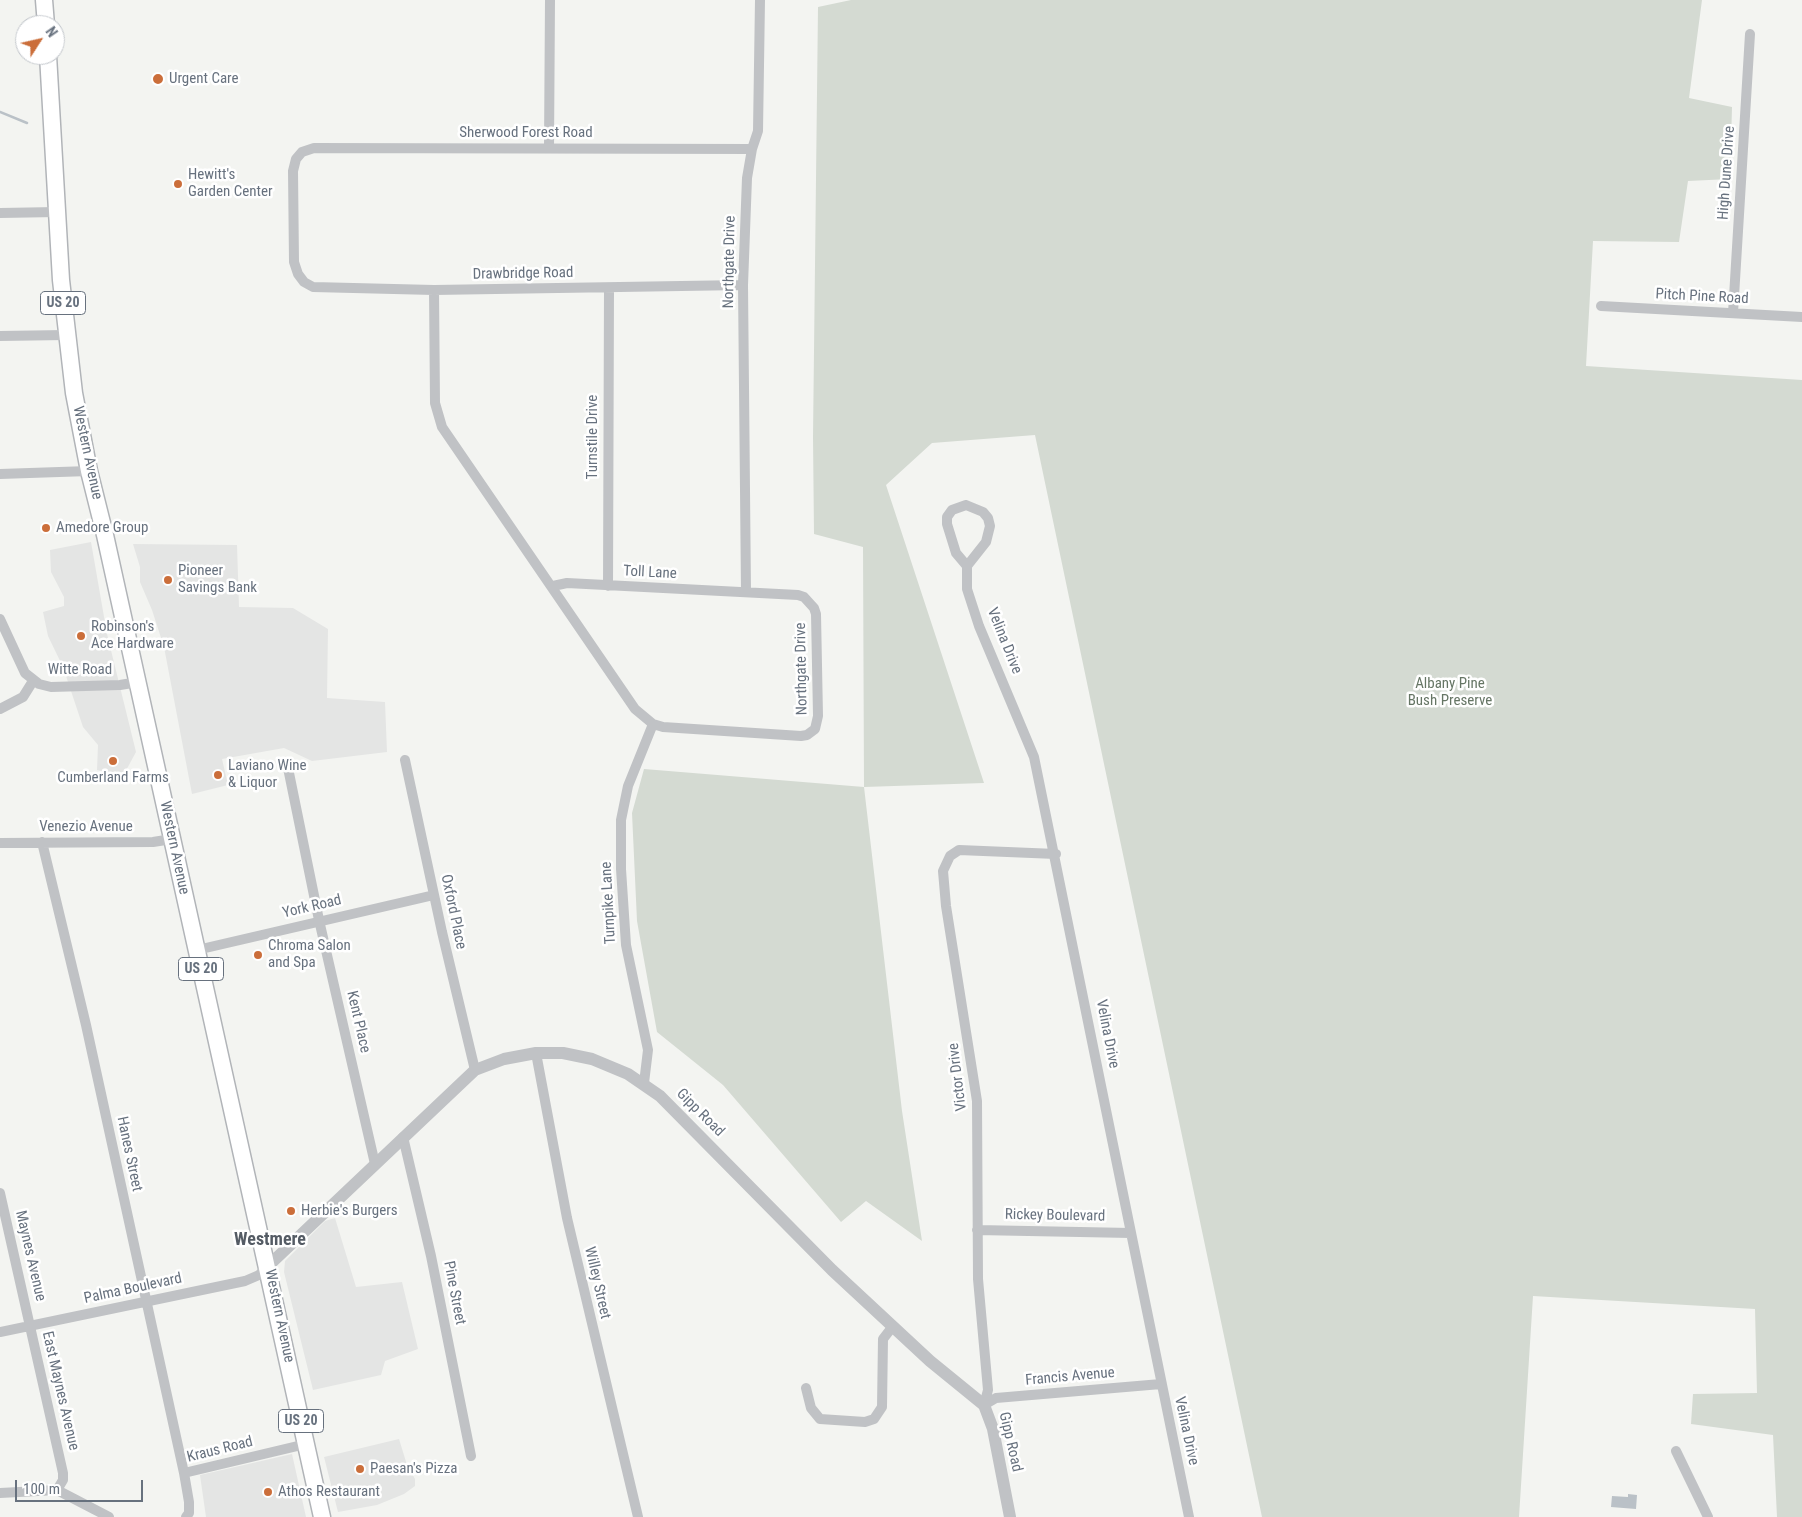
<!DOCTYPE html>
<html>
<head>
<meta charset="utf-8">
<style>
	body { margin:0 }
	#map { position:relative; width:1802px; height:1517px; overflow:hidden; background:#f3f4f1; font-family:"Roboto Condensed",sans-serif }
	canvas { display:block }
	.north { position:absolute; left:15px; top:15px; width:50px; height:50px; box-sizing:border-box; background:#fff; border:1px solid #c2c6cb; border-radius:50%; rotate:55deg; font-size:14px; font-weight:700; line-height:20px; text-align:center; color:#67717e }
	.north::after { content:''; display:block; margin:auto; width:18px; height:22px; background:#cb6e3a; clip-path:polygon(50% 0,100% 100%,50% 72%,0 100%) }
	.scale { position:absolute; left:15px; top:1480px; width:128px; height:22px; box-sizing:border-box; border:2px solid #67717e; border-top:0; padding-left:6px; font-size:15px; line-height:18px; white-space:nowrap; color:#67717e; -webkit-text-stroke:4px #fff; paint-order:stroke }
</style>
</head>
<body>
<div id="map">
<canvas width="1802" height="1517"></canvas>
<div class="north">N</div>
<div class="scale">100 m</div>
</div>
<script>
const c = document.querySelector('canvas').getContext('2d');
c.lineJoin = 'round';
function fill(path, color) {
  c.fillStyle = color;
  c.fill(path, 'evenodd');
}
function toPath(rows) {
  const path = new Path2D();
  for (const r of rows) {
    path.moveTo(r[0], r[1]);
    for (let i = 2; i < r.length; i += 2) path.lineTo(r[i], r[i + 1]);
  }
  return path;
}
function stroke(path, color, width, dash) {
  c.strokeStyle = color;
  c.lineWidth = width;
  c.lineCap = dash ? 'butt' : 'round';
  c.setLineDash(dash || []);
  c.stroke(path);
}
function drawText(font, color, halo, rows, align = 'center') {
  c.font = font + ' "Roboto Condensed",sans-serif';
  c.lineWidth = 5;
  c.setLineDash([]);
  c.textBaseline = 'middle';
  c.strokeStyle = halo;
  c.fillStyle = color;
  for (const [text, x, y, turn = 0] of rows) {
    c.save();
    c.translate(x, y);
    c.rotate((+turn || 0) * Math.PI / 180);
    c.textAlign = isNaN(turn) ? turn : align;
    if (halo) c.strokeText(text, 0, 0);
    c.fillText(text, 0, 0);
    c.restore();
  }
}
fill(toPath([
	[91,542,107,634,136,752,123,776,97,770,98,745,83,727,63,667,48,636,43,612,64,606,64,597,51,572,50,550],
	[133,544,237,545,239,607,293,608,328,629,327,698,385,702,387,752,312,761,284,748,222,759,228,785,192,794,164,647,152,610,140,582,140,567],
	[335,1218,356,1287,402,1282,418,1349,385,1361,381,1375,313,1390,284,1272,285,1261,325,1221],
	[399,1439,407,1465,415,1479,415,1486,404,1494,377,1505,338,1512,324,1457],
	[292,1454,306,1517,206,1517,200,1475]
]), '#e4e5e4');
fill(toPath([
	[851,0,1702,0,1689,98,1732,107,1730,179,1688,181,1679,242,1593,241,1586,366,1802,380,1802,1517,1777,1517,1773,1435,1691,1424,1693,1394,1757,1393,1755,1309,1533,1296,1519,1517,1262,1517,1035,435,932,443,886,485,984,783,864,787,902,1111,922,1241,866,1201,841,1222,723,1085,657,1032,637,921,632,813,644,769,864,787,863,547,814,534,813,437,818,7]
]), '#d4dad2');
fill(toPath([
	[1628,1494,1637,1495,1636,1509,1611,1507,1612,1496,1628,1497]
]), '#bac1c7');
stroke(toPath([
	[0,112,27,123]
]), '#bac1c7', 2.5);
const primary = toPath([
	[44,0,46,25],
	[48,55,61,280,74,393,89,471,105,535,322,1517]
]);
stroke(primary, '#b1b4b8', 19);
stroke(toPath([
	[549,148,550,0],
	[0,213,57,212],
	[743,285,434,290,313,287,304,282,298,274,294,262,293,171,296,159,302,152,314,148,752,149],
	[434,290,435,403,442,427,635,709,653,724,663,727,801,736,807,735,815,729,818,716,816,614,814,608,804,597,798,595,567,583,553,586],
	[1601,306,1802,317],
	[1733,313,1750,34],
	[0,336,66,335],
	[0,474,89,471],
	[966,505,983,512,988,518,990,526,986,542,967,566,956,553,947,524,947,517,952,510,966,505],
	[967,566,967,589,979,626,1034,757,1189,1517],
	[608,586,609,288],
	[746,592,743,285,747,178,752,149,758,131,760,0],
	[0,619,25,673,39,684,51,687,120,685,138,682],
	[0,709,23,697,33,681],
	[405,760,442,932,475,1070],
	[288,768,319,920,375,1164],
	[42,842,86,1025,184,1473,189,1502,189,1513,186,1517],
	[0,843,153,842,172,839],
	[197,950,434,895],
	[536,1053,567,1218,638,1517],
	[644,1083,648,1050,626,945,621,869,621,820,628,786,653,724],
	[403,1137,431,1256,471,1456],
	[0,1193,63,1473,63,1480,57,1490],
	[977,1230,1131,1233],
	[0,1332,245,1281,259,1275,268,1266],
	[806,1388,811,1408,820,1419,865,1422,874,1419,882,1407,883,1339,893,1326],
	[984,1405,988,1390,978,1279,977,1101,946,906,943,871,950,856,959,850,1056,854],
	[984,1405,996,1398,1161,1384],
	[1676,1451,1708,1517],
	[184,1473,306,1444],
	[0,1493,57,1490,109,1517]
]), '#c0c2c5', 10);
stroke(toPath([
	[268,1266,475,1070,504,1059,536,1053,563,1053,592,1059,628,1074,660,1096,832,1270,930,1361,984,1405,993,1429,1010,1517]
]), '#c0c2c5', 12);
stroke(primary, '#fff', 16);
for (const [x, y, r, color] of [
	[158,79,6,"#cb6e3a"],
	[178,184,5,"#cb6e3a"],
	[46,528,5,"#cb6e3a"],
	[168,580,5,"#cb6e3a"],
	[81,636,5,"#cb6e3a"],
	[113,761,5,"#cb6e3a"],
	[218,775,5,"#cb6e3a"],
	[258,955,5,"#cb6e3a"],
	[291,1211,5,"#cb6e3a"],
	[360,1469,5,"#cb6e3a"],
	[268,1492,5,"#cb6e3a"]
]) {
  const dot = new Path2D();
  dot.arc(x, y, r, 0, 2 * Math.PI);
  c.fillStyle = color;
  c.fill(dot);
  stroke(dot, '#fff', 2);
}
for (const [x, y, w] of [
	[63,303,45],
	[201,969,45],
	[301,1421,45]
]) {
  const box = new Path2D();
  box.roundRect(x - w / 2, y - 11.5, w, 23, 4);
  c.fillStyle = '#fff';
  c.fill(box);
  stroke(box, '#67717e', 1);
}
drawText('bold 14px', '#67717e', null, [
	["US 20",63,303],
	["US 20",201,969],
	["US 20",301,1421]
]);
drawText('15px', '#67717e', '#fff', [
	["Urgent Care",169,79],
	["Hewitt's",188,175],
	["Garden Center",188,192],
	["Amedore Group",56,528],
	["Pioneer",178,571],
	["Savings Bank",178,588],
	["Robinson's",91,627],
	["Ace Hardware",91,644],
	["Laviano Wine",228,766],
	["& Liquor",228,783],
	["Cumberland Farms",113,778,"center"],
	["Chroma Salon",268,946],
	["and Spa",268,963],
	["Herbie's Burgers",301,1211],
	["Paesan's Pizza",370,1469],
	["Athos Restaurant",278,1492]
], 'left');
drawText('15px', '#67717e', '#fff', [
	["Sherwood Forest Road",526,133],
	["High Dune Drive",1727,173,-86],
	["Northgate Drive",730,262,-89],
	["Drawbridge Road",523,274,-1],
	["Pitch Pine Road",1702,297,3],
	["Turnstile Drive",593,437,-90],
	["Western Avenue",87,453,78],
	["Toll Lane",650,573,3],
	["Velina Drive",1004,641,68],
	["Northgate Drive",802,669,-91],
	["Witte Road",80,670],
	["Venezio Avenue",86,827],
	["Western Avenue",174,848,78],
	["Turnpike Lane",609,903,-93],
	["York Road",312,907,-13],
	["Oxford Place",453,912,78],
	["Kent Place",358,1022,77],
	["Velina Drive",1107,1034,79],
	["Victor Drive",958,1077,-97],
	["Gipp Road",700,1113,45],
	["Hanes Street",129,1154,78],
	["Rickey Boulevard",1055,1216,1],
	["Maynes Avenue",30,1256,77],
	["Willey Street",597,1283,77],
	["Palma Boulevard",133,1289,-12],
	["Pine Street",454,1293,79],
	["Western Avenue",279,1316,78],
	["Francis Avenue",1070,1377,-5],
	["East Maynes Avenue",60,1391,77],
	["Velina Drive",1186,1431,78],
	["Gipp Road",1010,1442,77],
	["Kraus Road",220,1450,-14]
]);
drawText('15px', '#667665', '#fff', [
	["Albany Pine",1450,684],
	["Bush Preserve",1450,701]
]);
drawText('bold 18px', '#545b64', '#fff', [
	["Westmere",270,1240]
]);
</script>
</body>
</html>
